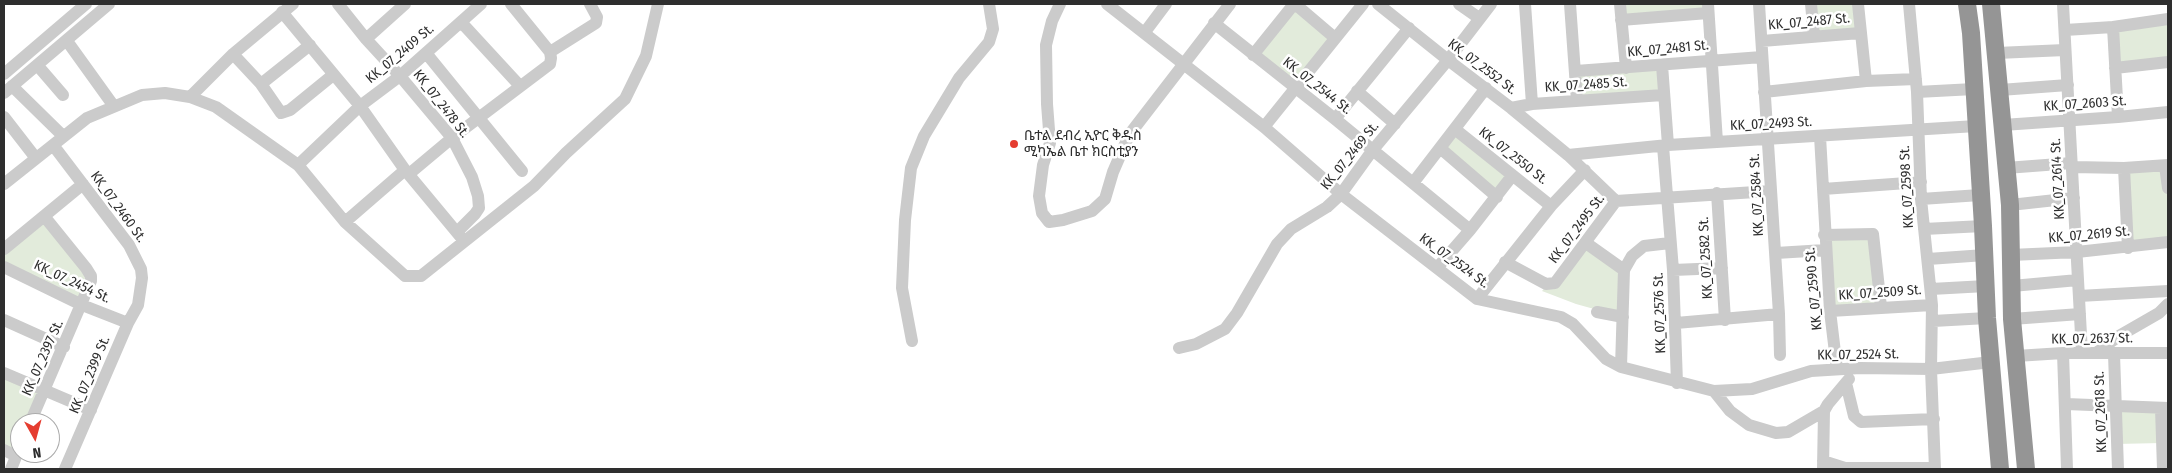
<!DOCTYPE html>
<html>
<head>
<meta charset="utf-8">
<style>
	body { margin:0 }
	#map { position:relative; width:2172px; height:473px; overflow:hidden; background:#fff; font-family:"Fira Sans Condensed",sans-serif }
	canvas { display:block }
	.frame { position:absolute; inset:0; border:5px solid #2e2e2e; pointer-events:none }
	.north { position:absolute; left:10px; top:413px; width:50px; height:50px; box-sizing:border-box; background:#fff; border:1px solid #ababab; border-radius:50%; rotate:173deg; font-size:14px; font-weight:700; line-height:20px; text-align:center; color:#2e2e2e }
	.north::after { content:''; display:block; margin:auto; width:18px; height:22px; background:#e53d30; clip-path:polygon(50% 0,100% 100%,50% 72%,0 100%) }
</style>
</head>
<body>
<div id="map">
<canvas width="2172" height="473"></canvas>
<div class="frame"></div>
<div class="north">N</div>
</div>
<script>
const c = document.querySelector('canvas').getContext('2d');
c.lineJoin = 'round';
function fill(path, color) {
  c.fillStyle = color;
  c.fill(path, 'evenodd');
}
function toPath(rows) {
  const path = new Path2D();
  for (const r of rows) {
    path.moveTo(r[0], r[1]);
    for (let i = 2; i < r.length; i += 2) path.lineTo(r[i], r[i + 1]);
  }
  return path;
}
function stroke(path, color, width, dash) {
  c.strokeStyle = color;
  c.lineWidth = width;
  c.lineCap = dash ? 'butt' : 'round';
  c.setLineDash(dash || []);
  c.stroke(path);
}
function drawText(font, color, halo, rows, align = 'center') {
  c.font = font + ' "Fira Sans Condensed","Noto Sans Ethiopic",sans-serif';
  c.lineWidth = 5;
  c.setLineDash([]);
  c.textBaseline = 'middle';
  c.strokeStyle = halo;
  c.fillStyle = color;
  for (const [text, x, y, turn = 0] of rows) {
    c.save();
    c.translate(x, y);
    c.rotate((+turn || 0) * Math.PI / 180);
    c.textAlign = isNaN(turn) ? turn : align;
    if (halo) c.strokeText(text, 0, 0);
    c.fillText(text, 0, 0);
    c.restore();
  }
}
fill(toPath([
	[1294,4,1335,38,1295,88,1253,55],
	[1620,4,1708,4,1708,13,1621,20],
	[1811,4,1858,4,1860,33,1814,36],
	[2168,15,2168,59,2110,66,2107,22],
	[1662,65,1663,95,1577,101,1576,71],
	[1456,130,1512,176,1497,197,1440,148],
	[2165,166,2168,188,2168,242,2128,248,2124,168],
	[44,216,91,276,82,305,4,269,4,249],
	[1869,233,1881,307,1830,311,1824,235],
	[1586,243,1624,270,1623,317,1576,304,1542,291],
	[4,373,44,390,30,423,20,423,20,447,4,450],
	[2115,406,2161,408,2162,443,2116,444]
]), '#e2ebdb');
stroke(toPath([
	[338,4,366,39,400,76,452,138,472,177,478,196,479,208,475,214,457,232],
	[1060,4,1052,21,1046,45,1047,104,1050,143,1043,165,1039,196,1042,213,1049,222,1063,220,1092,211,1105,199,1113,172,1129,135,1230,4],
	[1107,4,1264,127,1341,194,1477,299,1561,317,1573,324,1606,359,1621,367,1714,391,1752,389,1811,371,1860,368,1931,369,1991,362],
	[1295,4,1335,38],
	[1378,4,1448,60,1511,108,1568,155,1616,201],
	[1459,4,1479,18],
	[1525,4,1532,104],
	[1570,4,1577,101],
	[1620,4,1626,68],
	[1708,4,1717,142],
	[1759,4,1779,314,1780,355],
	[1811,4,1814,36],
	[1858,4,1866,81],
	[1909,4,1917,92,1921,199,1932,305,1931,369,1935,469],
	[2063,4,2082,353],
	[282,12,360,106,405,170,464,241],
	[1621,20,1708,13],
	[461,22,520,86],
	[1214,23,1335,119,1470,230],
	[2113,27,2118,117],
	[2065,30,2113,27,2168,19],
	[1145,32,1166,4],
	[366,39,405,4],
	[67,41,113,105],
	[1762,41,1860,33],
	[550,52,596,23,597,17,590,4],
	[426,53,522,171],
	[1997,53,2065,50],
	[233,54,261,84,281,113,290,110,333,75],
	[1253,55,1294,4],
	[1662,65,1668,145],
	[38,66,63,95],
	[2115,68,2168,62],
	[1576,71,1762,57],
	[4,74,86,4],
	[261,84,310,45],
	[12,86,63,136],
	[2000,90,2068,85],
	[1357,91,1395,124],
	[1764,92,1866,81,1916,79],
	[1917,92,1974,89],
	[4,93,109,4],
	[190,97,233,54,293,4],
	[1511,108,1532,104,1663,95],
	[4,117,35,157],
	[1335,119,1409,28],
	[2003,125,2118,117,2168,112],
	[1264,127,1363,4],
	[1456,130,1551,206],
	[1820,136,1830,311,1837,369],
	[53,145,129,245,141,269,142,278,138,305,128,323,65,469],
	[1663,146,1673,270,1677,383],
	[1440,148,1497,197],
	[1568,155,1668,145,1976,126],
	[298,165,360,106,400,76,481,4],
	[2165,166,2168,188],
	[2073,167,2124,168,2168,165],
	[2006,168,2072,163],
	[2124,168,2128,248],
	[409,174,452,138,550,64,551,58,550,52,511,4],
	[1413,183,1486,88],
	[4,184,87,118,142,95,165,93,190,97,216,107,298,165,345,222,405,276,421,276,534,186,566,153,625,99,646,56,658,4],
	[1823,189,1921,182],
	[1717,193,1725,320],
	[1921,199,1980,195],
	[1616,201,1771,191],
	[2010,205,2074,198],
	[345,222,405,170],
	[1924,229,1983,226],
	[1824,235,1873,234,1881,307],
	[1586,243,1624,270,1621,367],
	[4,249,83,184],
	[1776,253,1825,250],
	[2011,255,2077,252,2168,242],
	[1928,259,1985,255],
	[1505,262,1546,284,1555,283,1616,201],
	[4,267,82,305,128,323],
	[1437,268,1470,230,1512,176],
	[1624,270,1632,256,1644,246,1670,243],
	[1673,270,1722,268],
	[2012,286,2078,280],
	[1931,289,1986,286],
	[2079,296,2168,291],
	[1477,299,1551,206,1585,170],
	[1830,311,1932,305],
	[1597,312,1623,317],
	[2012,319,2080,314],
	[4,320,64,347],
	[1933,321,1987,318],
	[1676,323,1779,314],
	[912,341,902,288,905,220,911,168,924,136,959,78,989,42,993,29,989,4],
	[1179,348,1196,344,1225,329,1237,313,1277,244,1291,229,1327,207,1341,194,1372,151,1448,60,1491,4],
	[2063,353,2067,469],
	[2096,353,2119,336,2159,313,2168,304],
	[2114,354,2118,469],
	[2016,356,2063,353,2168,353],
	[4,373,91,410],
	[1846,383,1854,416,1861,422,1934,419],
	[1714,391,1730,411,1749,425,1776,433,1788,432,1824,411],
	[2066,404,2168,408],
	[2161,408,2163,469],
	[30,423,91,281,91,276,86,268,44,216],
	[4,450,16,456],
	[1823,461,1845,468,1935,468],
	[11,469,20,447],
	[1823,469,1824,411,1828,404,1849,379]
]), '#cbcbcb', 12);
stroke(toPath([
	[1967,4,1971,33,1983,226,1987,318,2000,469],
	[1991,4,2010,205,2012,319,2026,469]
]), '#959595', 18);
for (const [x, y, r, color] of [
	[1014,144,5,"#e53d30"]
]) {
  const dot = new Path2D();
  dot.arc(x, y, r, 0, 2 * Math.PI);
  c.fillStyle = color;
  c.fill(dot);
  stroke(dot, '#fff', 2);
}
drawText('14px', '#2e2e2e', '#fff', [
	["KK_07_2487 St.",1809,22,-5],
	["KK_07_2481 St.",1668,49,-5],
	["KK_07_2409 St.",400,54,-40],
	["KK_07_2552 St.",1482,67,37],
	["KK_07_2485 St.",1586,85,-4],
	["KK_07_2544 St.",1317,86,38],
	["KK_07_2478 St.",441,104,52],
	["KK_07_2603 St.",2085,104,-4],
	["KK_07_2493 St.",1771,124,-3],
	["KK_07_2469 St.",1350,156,-51],
	["KK_07_2550 St.",1513,156,38],
	["KK_07_2614 St.",2058,179,-93],
	["KK_07_2598 St.",1907,187,-93],
	["KK_07_2584 St.",1757,195,-93],
	["KK_07_2460 St.",118,207,54],
	["KK_07_2495 St.",1577,229,-53],
	["KK_07_2619 St.",2089,235,-5],
	["KK_07_2582 St.",1706,258,-93],
	["KK_07_2524 St.",1454,261,36],
	["KK_07_2454 St.",72,282,25],
	["KK_07_2590 St.",1814,289,-95],
	["KK_07_2509 St.",1880,293,-4],
	["KK_07_2576 St.",1660,313,-92],
	["KK_07_2637 St.",2092,339,-1],
	["KK_07_2524 St.",1858,355,-1],
	["KK_07_2397 St.",43,358,-66],
	["KK_07_2399 St.",90,375,-67],
	["KK_07_2618 St.",2101,412,-92]
]);
drawText('14px', '#2e2e2e', '#fff', [
	["ቤተል ደብረ ኢዮር ቅዱስ",1024,136],
	["ሚካኤል ቤተ ክርስቲያን",1024,152]
], 'left');
</script>
</body>
</html>
